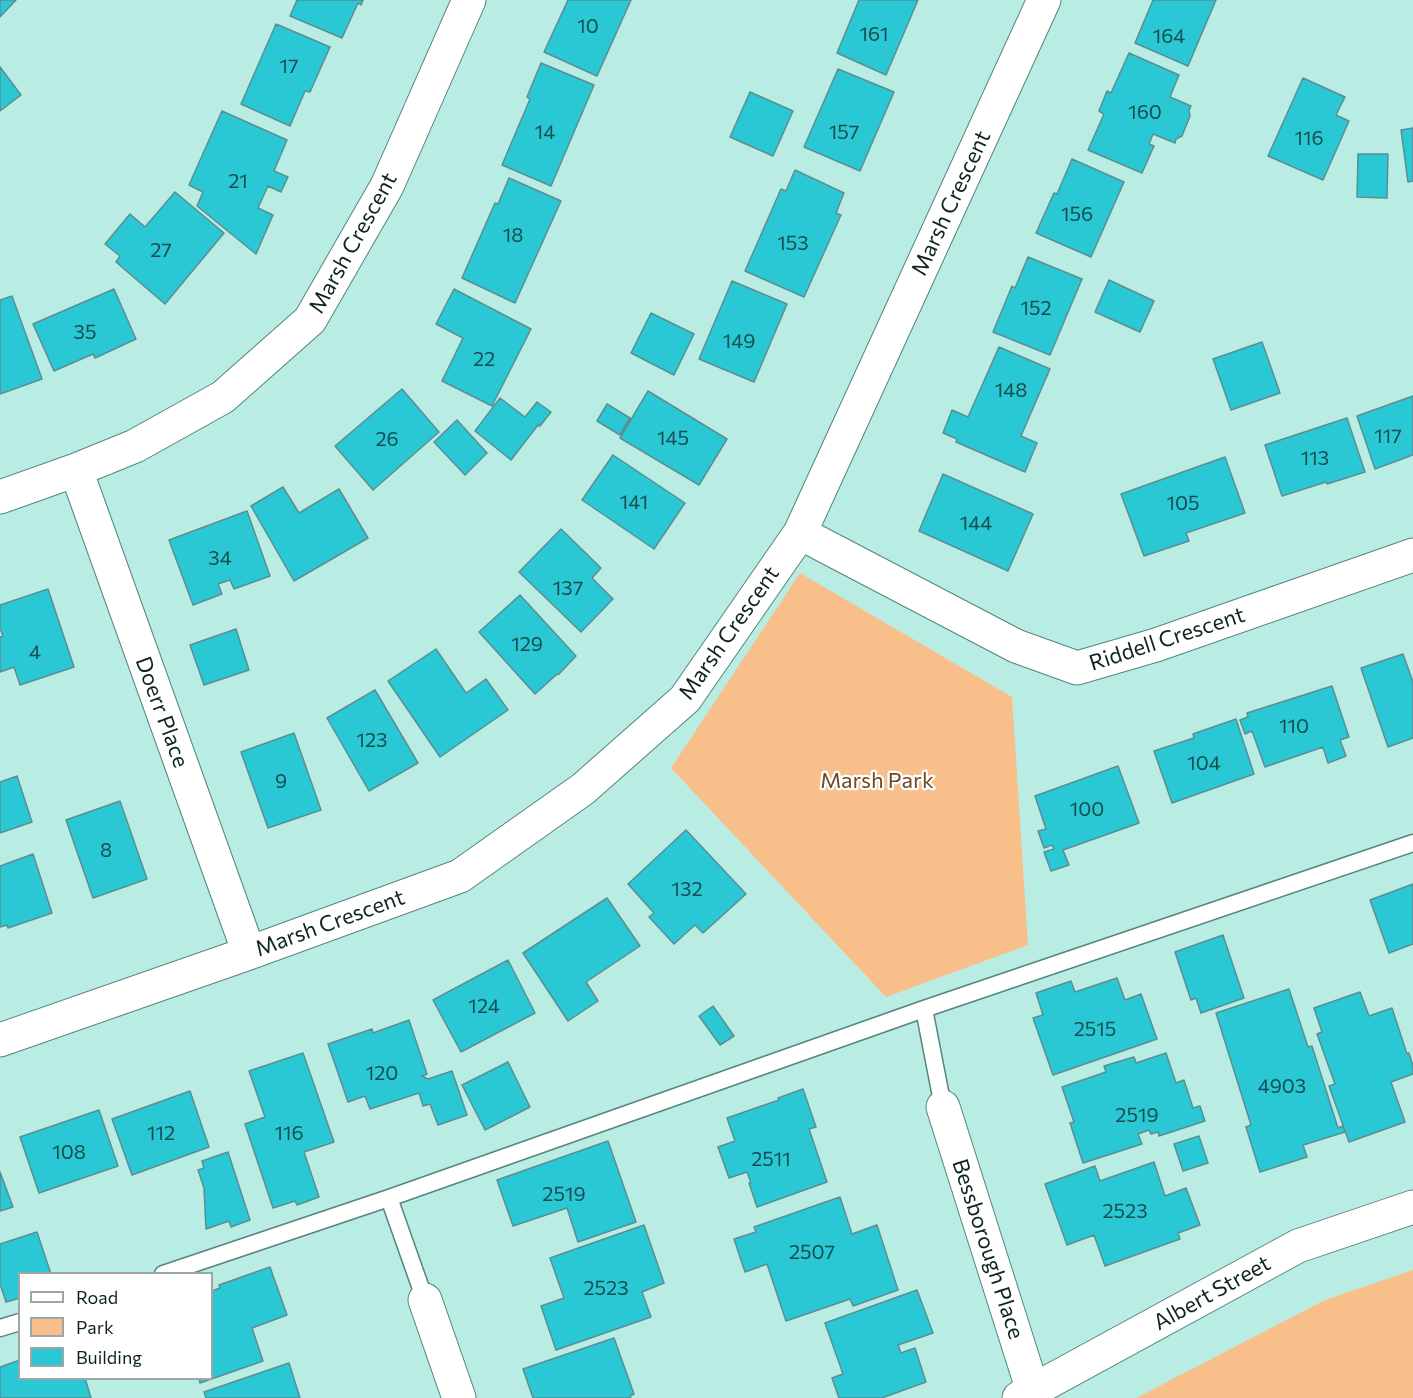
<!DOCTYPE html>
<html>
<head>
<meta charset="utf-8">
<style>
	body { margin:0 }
	#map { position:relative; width:1413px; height:1398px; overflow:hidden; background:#b9ede3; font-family:Commissioner,sans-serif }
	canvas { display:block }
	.legend { position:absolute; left:18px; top:1272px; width:195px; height:108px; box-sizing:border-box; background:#fff; border:2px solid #9fa7a6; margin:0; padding:8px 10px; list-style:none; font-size:18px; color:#0f2421 }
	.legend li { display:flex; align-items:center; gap:12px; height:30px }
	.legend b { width:30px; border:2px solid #9fa7a6 }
</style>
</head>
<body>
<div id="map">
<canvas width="1413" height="1398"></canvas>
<ul class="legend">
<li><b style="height:8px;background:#fff"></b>Road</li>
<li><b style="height:16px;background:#f9bf8b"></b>Park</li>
<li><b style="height:16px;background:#2ac8d4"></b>Building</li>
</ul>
</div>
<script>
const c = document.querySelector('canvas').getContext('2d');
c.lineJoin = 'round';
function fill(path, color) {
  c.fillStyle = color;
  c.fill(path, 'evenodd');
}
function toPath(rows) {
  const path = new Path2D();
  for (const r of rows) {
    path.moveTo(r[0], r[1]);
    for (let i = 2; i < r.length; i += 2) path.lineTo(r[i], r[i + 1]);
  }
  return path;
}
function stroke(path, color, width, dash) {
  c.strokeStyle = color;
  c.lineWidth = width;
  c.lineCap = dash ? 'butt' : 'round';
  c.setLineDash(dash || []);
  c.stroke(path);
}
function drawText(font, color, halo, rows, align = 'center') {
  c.font = font + ' Commissioner,sans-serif';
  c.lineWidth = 4.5;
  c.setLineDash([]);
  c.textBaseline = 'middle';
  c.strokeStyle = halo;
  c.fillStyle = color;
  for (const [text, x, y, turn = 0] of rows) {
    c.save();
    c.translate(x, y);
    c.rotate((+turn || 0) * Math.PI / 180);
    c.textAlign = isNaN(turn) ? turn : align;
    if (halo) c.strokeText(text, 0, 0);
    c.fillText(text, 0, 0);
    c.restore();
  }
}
fill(toPath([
	[800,573,1012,697,1028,945,886,997,671,768],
	[1413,1270,1413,1398,1136,1398,1325,1300]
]), '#f9bf8b');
const building = toPath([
	[0,0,16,0,0,17,0,0],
	[297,0,363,0,361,5,358,3,342,38,290,16,297,0],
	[568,0,631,0,597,76,544,52,568,0],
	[859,0,918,0,886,75,837,53,859,0],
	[1153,0,1216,0,1188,66,1135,43,1153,0],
	[276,24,330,47,310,92,305,91,290,126,241,104,276,24],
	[1129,53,1179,75,1170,97,1191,106,1189,110,1190,116,1182,136,1176,139,1175,143,1153,134,1149,144,1154,146,1142,173,1088,150,1104,114,1099,111,1107,91,1111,93,1129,53],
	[541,63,594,85,551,186,502,165,530,99,527,97,541,63],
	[0,67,21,95,0,111,0,67],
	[838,69,894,92,860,171,804,147,838,69],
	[1303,78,1345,97,1336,115,1349,121,1323,180,1268,156,1303,78],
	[750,92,793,111,773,156,730,137,750,92],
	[222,111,287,140,274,171,288,177,281,192,268,186,258,208,273,215,256,254,197,206,203,192,189,185,222,111],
	[1413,128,1413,181,1408,182,1401,130,1413,128],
	[1358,154,1388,154,1387,198,1357,197,1358,154],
	[1072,159,1124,182,1091,257,1036,233,1054,193,1057,194,1072,159],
	[795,170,844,193,836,213,841,215,804,297,745,271,781,189,786,191,795,170],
	[509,178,561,201,515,303,462,278,495,203,498,204,509,178],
	[175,192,224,233,165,304,116,262,120,256,105,244,130,214,145,227,175,192],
	[1028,257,1082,279,1050,355,993,332,1012,286,1015,288,1028,257],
	[1109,280,1154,301,1140,332,1095,312,1109,280],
	[732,281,787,304,754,382,699,359,732,281],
	[114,289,136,339,95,358,93,354,54,371,33,324,114,289],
	[454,289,531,329,492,406,442,381,463,338,436,324,454,289],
	[12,296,42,379,0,394,0,300,12,296],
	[651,313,694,334,674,375,631,353,651,313],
	[1262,342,1280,393,1231,410,1213,359,1262,342],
	[999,347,1050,369,1021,436,1037,443,1025,472,956,442,957,439,943,433,952,410,968,417,999,347],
	[402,389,439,432,373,490,335,446,402,389],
	[648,391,727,439,699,485,620,438,648,391],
	[1413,396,1413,455,1375,469,1357,416,1413,396],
	[500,398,525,417,537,402,551,412,540,426,538,425,511,460,475,431,500,398],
	[607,404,630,418,620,435,597,421,607,404],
	[1347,418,1365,472,1327,484,1326,482,1282,496,1265,445,1347,418],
	[457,420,487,453,465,475,434,442,457,420],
	[613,455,685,503,654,549,582,500,613,455],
	[1225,457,1245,513,1186,533,1189,541,1144,556,1121,494,1225,457],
	[943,474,1033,514,1008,571,919,531,943,474],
	[283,487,299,513,339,489,368,538,294,581,251,506,283,487],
	[247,511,270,576,234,589,230,580,218,584,222,594,193,605,169,540,247,511],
	[561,529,601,568,592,578,613,599,581,632,519,572,561,529],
	[48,589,74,667,20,685,14,667,0,672,0,637,3,636,0,628,0,605,48,589],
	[520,595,576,656,559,674,556,675,535,694,479,632,520,595],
	[236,629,249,670,204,685,190,645,236,629],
	[436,649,466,693,486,679,508,710,440,757,388,681,436,649],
	[1403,654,1413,682,1413,738,1388,747,1361,668,1403,654],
	[1332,686,1349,737,1340,740,1346,756,1328,763,1323,747,1265,767,1252,731,1245,734,1240,720,1248,717,1247,713,1332,686],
	[375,690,418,763,369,791,327,718,375,690],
	[1236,719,1254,774,1172,803,1154,751,1194,738,1193,734,1236,719],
	[294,733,321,810,268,828,241,752,294,733],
	[1118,766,1139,823,1063,850,1069,865,1051,871,1044,852,1054,849,1052,845,1044,848,1038,831,1046,829,1035,796,1118,766],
	[17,776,32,822,0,833,0,782,17,776],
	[120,801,147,879,93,898,66,820,120,801],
	[686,830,746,894,703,933,695,925,674,944,649,917,654,913,628,884,686,830],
	[33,854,52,913,8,928,7,925,0,927,0,866,33,854],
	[1413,884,1413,944,1389,953,1370,900,1413,884],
	[607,898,640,946,586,982,598,1001,568,1021,523,953,607,898],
	[1223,935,1244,998,1201,1013,1196,998,1191,1000,1175,952,1223,935],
	[508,960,535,1013,461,1052,433,1000,508,960],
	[1117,978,1125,1000,1141,994,1157,1039,1053,1075,1033,1018,1043,1015,1036,993,1071,981,1075,992,1117,978],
	[1289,989,1308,1047,1312,1046,1338,1128,1343,1126,1345,1132,1303,1145,1307,1157,1260,1172,1246,1127,1251,1125,1216,1013,1289,989],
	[1360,992,1369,1016,1392,1008,1407,1054,1409,1053,1413,1066,1413,1074,1391,1082,1405,1122,1349,1142,1329,1086,1335,1084,1317,1034,1322,1032,1314,1008,1360,992],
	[713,1006,734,1036,720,1045,699,1016,713,1006],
	[409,1020,427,1074,422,1076,428,1079,452,1071,467,1115,438,1125,430,1104,423,1106,419,1093,370,1109,365,1096,348,1102,328,1044,372,1029,373,1033,409,1020],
	[303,1053,334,1142,304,1152,319,1197,297,1205,295,1201,273,1208,245,1124,265,1117,249,1071,303,1053],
	[1166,1053,1176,1083,1184,1080,1193,1108,1200,1106,1205,1121,1159,1136,1158,1132,1151,1134,1149,1130,1138,1134,1142,1144,1083,1163,1070,1123,1074,1122,1062,1087,1106,1072,1104,1066,1134,1057,1136,1063,1166,1053],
	[508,1062,530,1107,485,1130,462,1085,508,1062],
	[803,1089,816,1127,809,1129,827,1182,757,1207,749,1183,751,1183,747,1172,729,1178,718,1147,735,1141,727,1118,779,1100,778,1098,803,1089],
	[190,1091,209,1147,132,1175,112,1119,190,1091],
	[99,1110,118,1166,39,1193,20,1137,99,1110],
	[1199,1136,1208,1163,1183,1171,1174,1144,1199,1136],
	[608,1141,636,1222,578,1242,567,1208,513,1226,497,1180,608,1141],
	[228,1152,250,1220,231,1227,229,1221,206,1229,204,1188,198,1170,204,1168,202,1161,228,1152],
	[1154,1162,1165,1196,1186,1188,1200,1225,1178,1233,1180,1239,1105,1266,1094,1235,1067,1245,1045,1184,1095,1166,1100,1181,1154,1162],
	[0,1172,13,1207,0,1211,0,1172],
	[840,1197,852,1234,877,1225,898,1290,853,1306,850,1299,786,1321,767,1264,745,1272,734,1239,756,1232,754,1227,840,1197],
	[644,1225,664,1283,642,1292,651,1317,556,1350,541,1306,564,1298,550,1258,644,1225],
	[37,1232,51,1274,20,1274,20,1298,6,1302,0,1284,0,1244,37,1232],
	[270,1267,287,1315,252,1328,263,1361,200,1383,199,1378,212,1378,212,1291,220,1288,219,1285,270,1267],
	[917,1290,933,1333,898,1345,901,1353,915,1348,926,1382,882,1398,839,1398,832,1378,843,1374,825,1323,917,1290],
	[614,1338,634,1394,630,1396,631,1398,533,1398,523,1369,614,1338],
	[20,1360,20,1378,85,1378,91,1398,0,1398,0,1367,20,1360],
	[289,1363,300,1398,206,1398,204,1392,289,1363]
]);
fill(building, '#2ac8d4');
stroke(building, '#5b8e92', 1.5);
const service = toPath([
	[924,1009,943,1107],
	[389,1198,425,1300],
	[163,1274,389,1198,924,1009,1413,843],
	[0,1328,20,1322]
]);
const minor = toPath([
	[76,470,249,953],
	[0,497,76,470,135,446,223,397,310,320,387,186,469,0],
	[800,533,1016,646,1077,668,1156,645,1413,555],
	[0,1040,249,953,460,876,583,789,685,699,800,533,1044,0],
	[943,1107,1033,1391],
	[425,1300,459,1398],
	[1019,1398,1298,1246,1413,1207]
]);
stroke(service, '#54857d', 19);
stroke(minor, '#54857d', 35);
stroke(service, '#fff', 16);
stroke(minor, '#fff', 33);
drawText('20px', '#164d4e', null, [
	["10",588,26],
	["161",874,34],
	["164",1169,36],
	["17",289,66],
	["160",1145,112],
	["14",545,132],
	["157",844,132],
	["116",1309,138],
	["21",238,181],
	["156",1077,214],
	["18",513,235],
	["153",793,243],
	["27",161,250],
	["152",1036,308],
	["35",85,332],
	["149",739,341],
	["22",484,359],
	["148",1011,390],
	["117",1388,436],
	["145",673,438],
	["26",387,439],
	["113",1315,458],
	["141",634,502],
	["105",1183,503],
	["144",976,523],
	["34",220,558],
	["137",568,588],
	["129",527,644],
	["4",35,652],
	["110",1294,726],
	["123",372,740],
	["104",1204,763],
	["9",281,781],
	["100",1087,809],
	["8",106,850],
	["132",687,889],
	["124",484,1006],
	["2515",1095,1029],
	["120",382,1073],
	["4903",1282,1086],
	["2519",1137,1115],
	["112",161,1133],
	["116",289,1133],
	["108",69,1152],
	["2511",771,1159],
	["2519",564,1194],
	["2523",1125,1211],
	["2507",812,1252],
	["2523",606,1288]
]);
drawText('22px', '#0f2421', '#fff', [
	["Marsh Crescent",951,203,-65],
	["Marsh Crescent",353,243,-61],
	["Marsh Crescent",729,633,-55],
	["Riddell Crescent",1167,639,-18],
	["Doerr Place",162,712,70],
	["Marsh Crescent",330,923,-20],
	["Bessborough Place",988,1249,72],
	["Albert Street",1212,1293,-29]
]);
drawText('22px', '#6f4925', '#fff', [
	["Marsh Park",877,781]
]);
</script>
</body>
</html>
